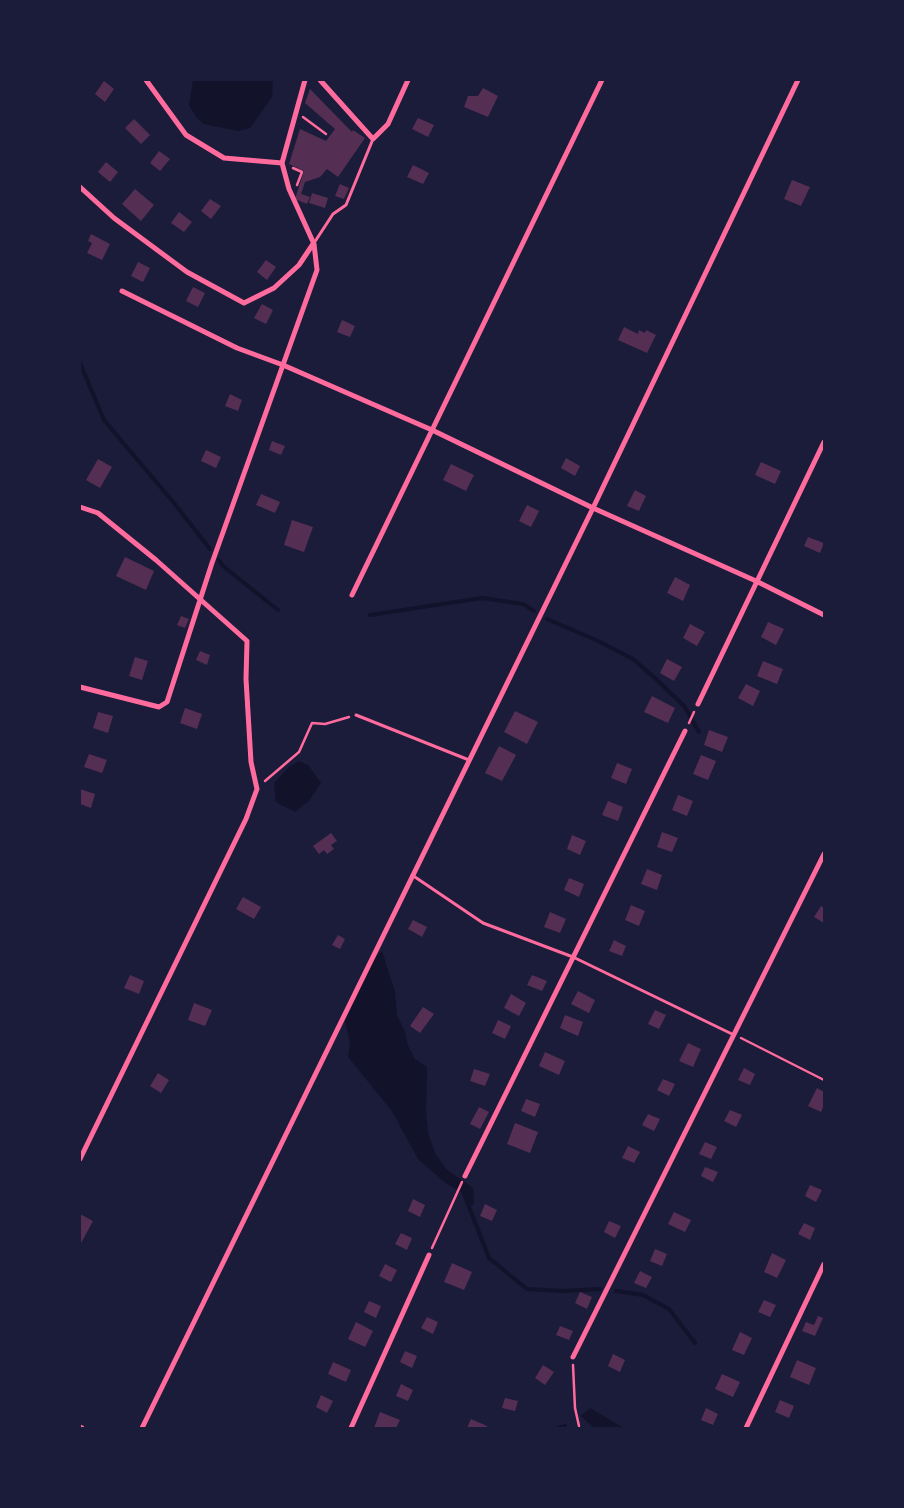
<!DOCTYPE html>
<html>
<head>
<meta charset="utf-8">
<style>
	body { margin:0 }
	#map { position:relative; width:904px; height:1508px; overflow:hidden; background:#1b1b3a; font-family:Arial,sans-serif }
	canvas { display:block }
	.frame { position:absolute; inset:0; border:81px solid #1b1b3a; pointer-events:none }
</style>
</head>
<body>
<div id="map">
<canvas width="904" height="1508"></canvas>
<div class="frame"></div>
</div>
<script>
const c = document.querySelector('canvas').getContext('2d');
c.lineJoin = 'round';
function fill(path, color) {
  c.fillStyle = color;
  c.fill(path, 'evenodd');
}
function toPath(rows) {
  const path = new Path2D();
  for (const r of rows) {
    path.moveTo(r[0], r[1]);
    for (let i = 2; i < r.length; i += 2) path.lineTo(r[i], r[i + 1]);
  }
  return path;
}
function stroke(path, color, width, dash) {
  c.strokeStyle = color;
  c.lineWidth = width;
  c.lineCap = dash ? 'butt' : 'round';
  c.setLineDash(dash || []);
  c.stroke(path);
}
fill(toPath([
	[193,80,273,80,272,97,250,128,238,131,204,124,196,117,189,105],
	[299,761,308,765,321,783,309,801,295,812,276,802,274,783,289,767],
	[382,951,395,992,397,1015,405,1032,408,1046,415,1059,427,1067,426,1112,428,1133,435,1153,446,1169,473,1188,474,1204,469,1206,464,1194,444,1182,418,1159,392,1111,348,1057,350,1042,344,1017,373,959],
	[590,1408,622,1427,623,1428,594,1428,581,1416]
]), '#12122b');
stroke(toPath([
	[80,363,104,420,174,503,210,549],
	[219,560,223,566,278,610],
	[370,615,482,598,523,604,534,611],
	[547,619,596,640,633,659,657,680,684,706,699,732],
	[464,1194,489,1258,527,1289,563,1291,600,1289],
	[616,1291,643,1295,669,1309,695,1343],
	[558,1428,565,1426]
]), '#12122b', 4);
fill(toPath([
	[104,81,114,89,105,102,95,94],
	[483,88,498,96,488,117,464,107,468,96,478,96],
	[310,89,352,132,353,130,365,138,338,177,327,169,320,177,305,182,301,194,310,197,307,204,295,199,304,171,289,164,300,129,326,141,335,129,305,103],
	[418,118,434,125,428,137,412,129],
	[134,119,150,135,141,144,125,128],
	[159,151,170,159,160,171,150,163],
	[106,162,118,172,110,182,98,172],
	[413,165,429,173,423,184,407,177],
	[792,180,810,187,801,206,784,199],
	[340,184,349,188,344,199,335,196],
	[135,189,154,205,141,221,122,204],
	[312,193,328,198,325,208,309,203],
	[210,199,221,206,211,219,201,211],
	[179,212,192,222,184,232,171,223],
	[91,234,110,244,102,260,87,253,92,243,88,241],
	[266,260,276,267,267,280,257,272],
	[138,262,150,268,143,282,131,276],
	[193,287,205,293,198,307,186,301],
	[262,304,273,310,266,324,254,318],
	[342,320,355,326,350,337,337,332],
	[624,327,638,334,639,330,645,333,646,330,656,335,647,353,618,340],
	[230,394,242,400,238,411,225,406],
	[272,441,285,446,281,455,269,450],
	[206,450,221,457,216,468,201,461],
	[566,458,580,466,575,476,561,468],
	[98,459,112,467,100,488,86,480],
	[761,462,781,471,775,484,755,475],
	[451,464,474,475,466,491,443,480],
	[635,490,646,496,639,511,627,506],
	[261,494,280,502,275,513,256,505],
	[527,505,539,511,531,527,519,521],
	[292,520,313,527,304,552,284,545],
	[808,537,824,543,820,553,804,546],
	[125,557,154,571,146,590,116,576],
	[675,577,690,585,683,601,667,593],
	[181,616,189,619,185,628,177,625],
	[768,622,784,629,776,645,761,637],
	[690,624,705,632,697,646,683,638],
	[200,651,210,655,207,665,196,660],
	[135,657,148,661,142,680,129,676],
	[667,659,682,667,674,681,660,673],
	[763,661,783,669,777,684,757,676],
	[746,684,760,691,753,706,738,698],
	[652,696,675,708,668,723,644,712],
	[185,708,202,714,197,729,180,723],
	[515,711,538,722,527,744,504,732],
	[98,712,113,716,108,733,93,728],
	[709,730,728,737,722,752,704,745],
	[499,746,516,755,502,781,485,773],
	[89,754,107,760,102,773,84,767],
	[701,755,716,761,708,780,693,774],
	[617,763,632,769,626,784,611,778],
	[80,789,95,794,91,808,80,804],
	[678,795,693,801,687,816,672,810],
	[608,801,623,807,618,821,602,815],
	[662,832,678,838,672,852,657,847],
	[331,833,337,841,331,845,334,849,327,854,324,850,319,854,313,846],
	[572,835,586,841,580,855,567,849],
	[647,869,662,875,657,890,641,884],
	[569,878,584,884,579,897,564,890],
	[243,897,261,907,254,919,236,909],
	[631,905,645,911,639,926,625,920],
	[821,906,824,908,824,923,814,917],
	[550,912,566,919,560,933,544,927],
	[413,920,427,927,422,937,408,929],
	[338,935,345,939,340,949,332,945],
	[614,940,626,946,622,956,609,951],
	[130,975,144,981,139,994,124,988],
	[532,975,547,981,542,991,527,985],
	[578,991,595,1000,589,1013,571,1004],
	[511,994,526,1003,519,1016,504,1008],
	[194,1003,212,1010,205,1026,188,1020],
	[423,1007,434,1014,420,1033,410,1026],
	[655,1010,666,1015,659,1029,648,1024],
	[565,1015,583,1022,578,1036,560,1028],
	[498,1020,511,1026,505,1039,492,1033],
	[688,1043,701,1049,693,1067,679,1061],
	[545,1052,565,1061,559,1075,539,1066],
	[744,1068,755,1074,750,1085,738,1080],
	[474,1069,490,1074,485,1086,470,1081],
	[158,1073,169,1080,161,1093,150,1086],
	[663,1079,675,1084,669,1096,657,1090],
	[817,1088,824,1092,824,1105,821,1112,808,1106],
	[526,1099,540,1104,535,1117,521,1111],
	[479,1107,489,1112,480,1129,470,1124],
	[730,1110,742,1115,736,1127,724,1121],
	[648,1114,660,1119,654,1131,642,1125],
	[515,1123,538,1132,530,1153,507,1144],
	[705,1142,717,1147,711,1159,699,1154],
	[628,1146,640,1152,634,1163,622,1158],
	[705,1167,718,1172,713,1182,701,1176],
	[810,1185,822,1190,816,1202,805,1196],
	[413,1199,425,1205,420,1217,408,1211],
	[485,1204,497,1210,492,1221,480,1216],
	[674,1212,691,1220,685,1232,668,1224],
	[80,1214,93,1221,81,1243,80,1242],
	[609,1221,621,1226,615,1238,604,1232],
	[804,1223,815,1228,810,1240,798,1234],
	[401,1233,412,1238,407,1250,395,1244],
	[655,1249,667,1254,662,1266,650,1261],
	[772,1253,786,1260,777,1278,764,1272],
	[452,1263,472,1272,464,1290,444,1282],
	[385,1264,397,1270,391,1282,379,1276],
	[640,1271,652,1277,646,1288,634,1283],
	[580,1292,592,1297,587,1309,575,1303],
	[764,1300,776,1305,770,1317,758,1312],
	[369,1301,381,1306,376,1318,364,1312],
	[818,1316,823,1318,815,1336,802,1331,806,1322,814,1325],
	[427,1317,438,1322,433,1334,421,1328],
	[356,1322,373,1331,365,1347,348,1339],
	[560,1326,573,1331,569,1340,556,1335],
	[740,1332,752,1338,744,1355,732,1350],
	[405,1351,417,1356,412,1368,400,1362],
	[613,1354,625,1360,620,1372,608,1366],
	[797,1360,816,1368,809,1385,790,1377],
	[333,1362,351,1370,346,1382,328,1374],
	[543,1365,554,1372,545,1385,535,1378],
	[722,1374,740,1382,733,1397,715,1389],
	[401,1384,413,1390,408,1401,396,1396],
	[321,1395,333,1401,327,1413,316,1407],
	[505,1398,518,1401,515,1411,502,1408],
	[780,1400,794,1406,789,1418,775,1412],
	[706,1408,718,1414,713,1425,701,1420],
	[380,1412,400,1420,396,1428,374,1428],
	[471,1419,487,1426,487,1428,467,1428]
]), '#542f53');
stroke(toPath([
	[303,117,326,134],
	[293,168,302,172,297,185],
	[689,723,694,712],
	[265,781,299,752,312,723,325,724,349,717],
	[741,1038,824,1080],
	[432,1248,462,1182],
	[573,1365,575,1408,579,1426]
]), '#ff6b9d', 2.5);
stroke(toPath([
	[314,243,333,214,346,205,373,139],
	[356,715,469,760],
	[412,875,483,923,573,957,734,1035]
]), '#ff6b9d', 3);
stroke(toPath([
	[146,80,186,135,224,158,282,163],
	[320,80,373,139,388,124,408,80],
	[80,187,114,218,187,272,244,303,274,288,299,265,313,244],
	[122,291,237,348,283,365,432,430,593,508,756,581,824,615],
	[80,507,98,513,156,560,247,641,246,679,251,762,257,789,246,819,80,1159],
	[352,595,602,80],
	[80,687,159,707,167,702,212,563,317,270,314,244,289,189,282,163,305,80],
	[698,704,824,442],
	[465,1176,685,731],
	[573,1357,824,854],
	[80,1427,82,1428],
	[142,1428,593,508,798,80],
	[351,1428,429,1255],
	[746,1428,824,1264]
]), '#ff6b9d', 5);
</script>
</body>
</html>
